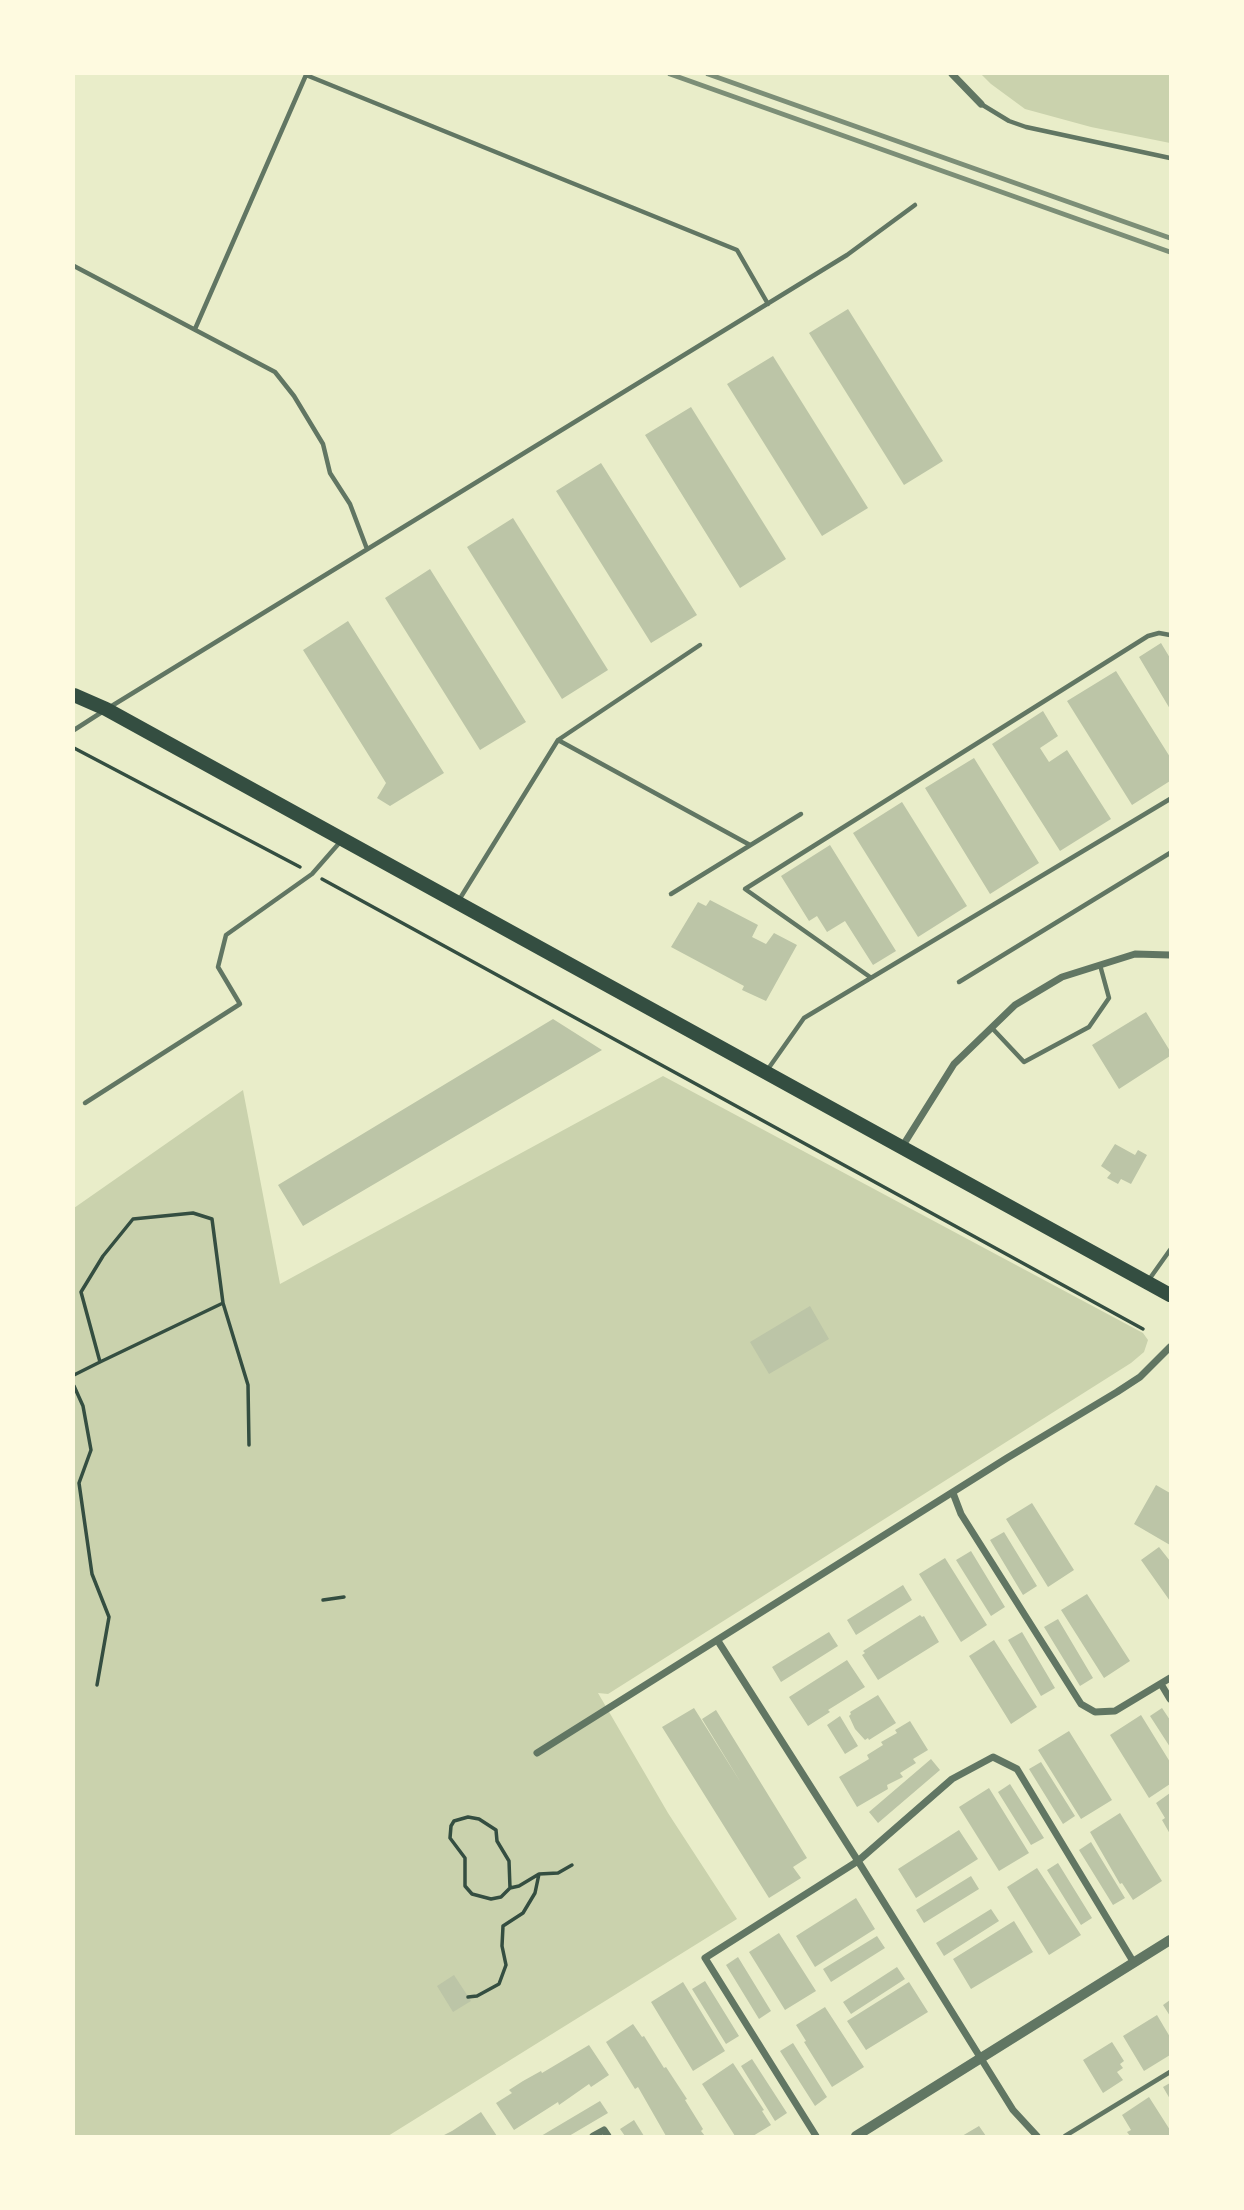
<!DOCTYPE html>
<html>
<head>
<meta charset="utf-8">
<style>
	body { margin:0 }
	#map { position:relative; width:1244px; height:2210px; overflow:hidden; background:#e9edc9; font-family:"Golos Text",sans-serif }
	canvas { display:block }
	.frame { position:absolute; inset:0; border:75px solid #fefae0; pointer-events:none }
</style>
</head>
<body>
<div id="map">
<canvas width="1244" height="2210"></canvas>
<div class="frame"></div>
</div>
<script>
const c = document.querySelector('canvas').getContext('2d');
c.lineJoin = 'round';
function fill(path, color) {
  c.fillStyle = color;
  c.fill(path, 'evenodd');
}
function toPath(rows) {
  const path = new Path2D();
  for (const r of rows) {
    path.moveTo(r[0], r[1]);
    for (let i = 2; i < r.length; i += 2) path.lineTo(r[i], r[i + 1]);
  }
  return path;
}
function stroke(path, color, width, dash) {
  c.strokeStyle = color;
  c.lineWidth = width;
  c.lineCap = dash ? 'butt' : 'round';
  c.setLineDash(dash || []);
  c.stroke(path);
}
fill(toPath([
	[981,74,1170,74,1170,143,1091,127,1025,109,991,84],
	[663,1076,1143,1333,1148,1340,1144,1352,1131,1363,608,1694,598,1693,668,1813,737,1919,388,2136,74,2136,74,1208,243,1090,280,1284]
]), '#cad2ad');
fill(toPath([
	[848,309,943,461,904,485,809,333],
	[773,356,868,508,822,536,727,384],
	[691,407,786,559,740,588,645,435],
	[601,463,697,615,651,643,556,491],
	[513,518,608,670,562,699,467,547],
	[430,569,526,722,480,750,385,598],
	[348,621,444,773,390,806,377,798,386,783,303,650],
	[1161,643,1170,658,1170,709,1139,657],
	[1116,671,1170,757,1170,781,1132,805,1067,701],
	[1043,711,1058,736,1040,748,1049,762,1067,750,1111,819,1060,851,992,744],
	[974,758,1039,863,990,894,925,788],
	[902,802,967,906,918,937,853,833],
	[830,845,896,951,873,965,845,921,827,932,817,916,809,921,781,876],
	[710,900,758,925,752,937,766,944,774,933,797,945,766,1001,742,990,744,986,671,947,698,902,706,906],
	[1146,1012,1170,1051,1170,1056,1119,1089,1092,1045],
	[553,1019,602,1050,303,1226,278,1185],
	[1115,1144,1135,1155,1138,1150,1147,1155,1131,1184,1121,1179,1118,1184,1107,1178,1111,1173,1101,1166],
	[810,1306,829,1339,769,1374,750,1342],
	[1156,1485,1170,1493,1170,1545,1134,1524],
	[1032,1503,1074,1570,1048,1587,1006,1519],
	[1004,1532,1037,1586,1023,1595,990,1540],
	[1159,1547,1170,1561,1170,1601,1141,1560],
	[971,1551,1005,1607,991,1616,956,1560],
	[945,1558,987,1625,961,1642,919,1574],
	[903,1585,912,1600,856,1635,847,1620],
	[1087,1594,1130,1661,1104,1678,1061,1610],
	[920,1615,922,1617,924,1616,939,1642,878,1680,862,1655,865,1653,863,1651],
	[1058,1619,1093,1678,1080,1686,1044,1627],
	[829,1632,838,1646,781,1682,772,1667],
	[1022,1632,1055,1688,1041,1696,1008,1640],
	[994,1640,1037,1707,1011,1724,969,1656],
	[847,1660,865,1687,828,1710,830,1712,808,1726,789,1697],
	[878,1695,896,1723,869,1740,868,1738,865,1740,855,1729,849,1716,851,1714,850,1712],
	[694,1708,741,1783,702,1719,716,1710,807,1858,793,1867,801,1878,769,1898,662,1727],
	[1162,1708,1170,1720,1170,1747,1150,1716],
	[1141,1715,1170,1762,1170,1784,1149,1798,1110,1735],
	[840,1716,858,1746,845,1754,827,1725],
	[910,1721,928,1750,913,1759,916,1763,900,1773,903,1777,887,1785,888,1789,857,1807,839,1777,869,1759,867,1755,883,1745,881,1742,897,1733,895,1730],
	[1069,1731,1112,1800,1081,1819,1038,1750],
	[931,1759,940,1770,878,1823,869,1812],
	[1041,1762,1075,1816,1063,1824,1029,1769],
	[1010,1784,1044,1838,1031,1845,998,1792],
	[989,1788,1029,1853,999,1871,959,1807],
	[1170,1793,1170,1834,1162,1820,1165,1818,1156,1803],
	[1120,1813,1162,1881,1133,1900,1122,1883,1120,1884,1090,1832],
	[959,1830,978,1859,916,1898,898,1869],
	[1091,1842,1125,1898,1113,1905,1079,1850],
	[1058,1863,1092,1918,1081,1925,1047,1870],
	[1037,1868,1081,1935,1049,1955,1007,1887],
	[971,1876,979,1889,924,1923,916,1910],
	[856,1898,875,1929,815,1967,796,1936],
	[991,1909,999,1921,944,1956,936,1943],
	[1014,1921,1033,1952,971,1989,953,1959],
	[779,1933,816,1991,785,2010,749,1952],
	[877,1936,885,1948,831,1982,823,1969],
	[738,1957,771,2011,759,2019,726,1965],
	[897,1967,905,1979,851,2014,843,2002],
	[454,1975,471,2001,453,2012,437,1986],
	[705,1981,739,2036,726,2044,692,1989],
	[683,1982,725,2051,693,2071,651,2002],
	[909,1982,928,2012,866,2050,847,2021],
	[1170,2000,1170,2016,1163,2005],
	[825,2007,864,2067,832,2087,804,2042,806,2041,796,2025],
	[1157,2015,1170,2037,1170,2055,1144,2071,1123,2036],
	[633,2024,642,2037,644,2036,664,2068,666,2067,687,2099,685,2100,703,2129,701,2131,705,2136,666,2136,638,2087,635,2089,606,2042],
	[1112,2042,1124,2061,1120,2064,1123,2068,1117,2072,1123,2080,1103,2093,1083,2060],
	[793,2043,827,2097,815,2106,780,2051],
	[589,2045,609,2075,591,2087,589,2084,559,2105,558,2102,514,2130,496,2103,512,2093,509,2090,523,2081,541,2071,542,2073],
	[752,2059,787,2113,775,2121,741,2066],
	[733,2063,764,2110,762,2111,771,2125,753,2136,735,2136,702,2084],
	[1170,2083,1170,2099,1163,2087],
	[1149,2097,1170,2130,1170,2136,1130,2136,1127,2132,1131,2130,1122,2115],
	[600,2101,608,2113,569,2136,541,2136],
	[481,2112,497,2136,442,2136,452,2131],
	[634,2120,644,2136,625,2136,620,2129],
	[979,2126,986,2136,962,2136]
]), '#bcc5a7');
stroke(toPath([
	[74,748,300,867],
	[322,879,1143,1329],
	[100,1362,223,1303],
	[74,1375,100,1362,81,1292,103,1256,133,1219,193,1213,212,1219,223,1303,248,1385,249,1445],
	[74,1386,83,1406,91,1450,79,1483,92,1574,109,1617,97,1685],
	[323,1600,344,1597],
	[510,1888,501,1897,491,1899,472,1894,465,1886,465,1858,450,1838,451,1826,454,1821,468,1817,479,1819,496,1830,497,1841,509,1861,510,1888,519,1886,539,1874],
	[468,1997,477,1996,499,1984,506,1965,502,1946,503,1926,523,1913,535,1893,539,1874,558,1873,572,1865]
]), '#344e41', 3.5);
stroke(toPath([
	[981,104,1009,121,1026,127,1170,158],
	[74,266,275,372,294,396,323,444,330,473,350,504,367,549],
	[195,329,306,75,737,250,768,304],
	[700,645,558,740,750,845],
	[110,707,847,255,915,205],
	[74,730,102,712],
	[671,894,801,814],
	[459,900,558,740],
	[870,977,745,889,1148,636,1159,633,1170,635],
	[959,982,1170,853],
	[992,1028,1024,1062,1089,1027,1109,998,1100,965],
	[768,1069,804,1018,1170,799],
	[85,1103,240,1004,218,967,226,935,312,874,341,841],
	[1148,1281,1170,1250],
	[1065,2136,1170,2072]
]), '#617663', 4.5);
stroke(toPath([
	[952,74,981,104],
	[902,1147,954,1064,1015,1005,1062,977,1135,954,1170,955],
	[953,1493,961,1514,1081,1704,1095,1712,1115,1711,1170,1678],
	[718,1641,858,1861,1013,2110,1037,2136],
	[1161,1684,1170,1699],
	[537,1753,1007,1458,1117,1392,1140,1377,1170,1347],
	[593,2136,604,2130,608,2136],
	[816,2136,705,1958,858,1861,952,1779,993,1757,1017,1769,1134,1963]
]), '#617663', 7);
stroke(toPath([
	[856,2136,1170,1940]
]), '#617663', 10);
stroke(toPath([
	[74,695,106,709,1170,1295]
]), '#344e41', 14);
stroke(toPath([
	[670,74,1170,252],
	[708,74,1170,238]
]), '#7c8e77', 5);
</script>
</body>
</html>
